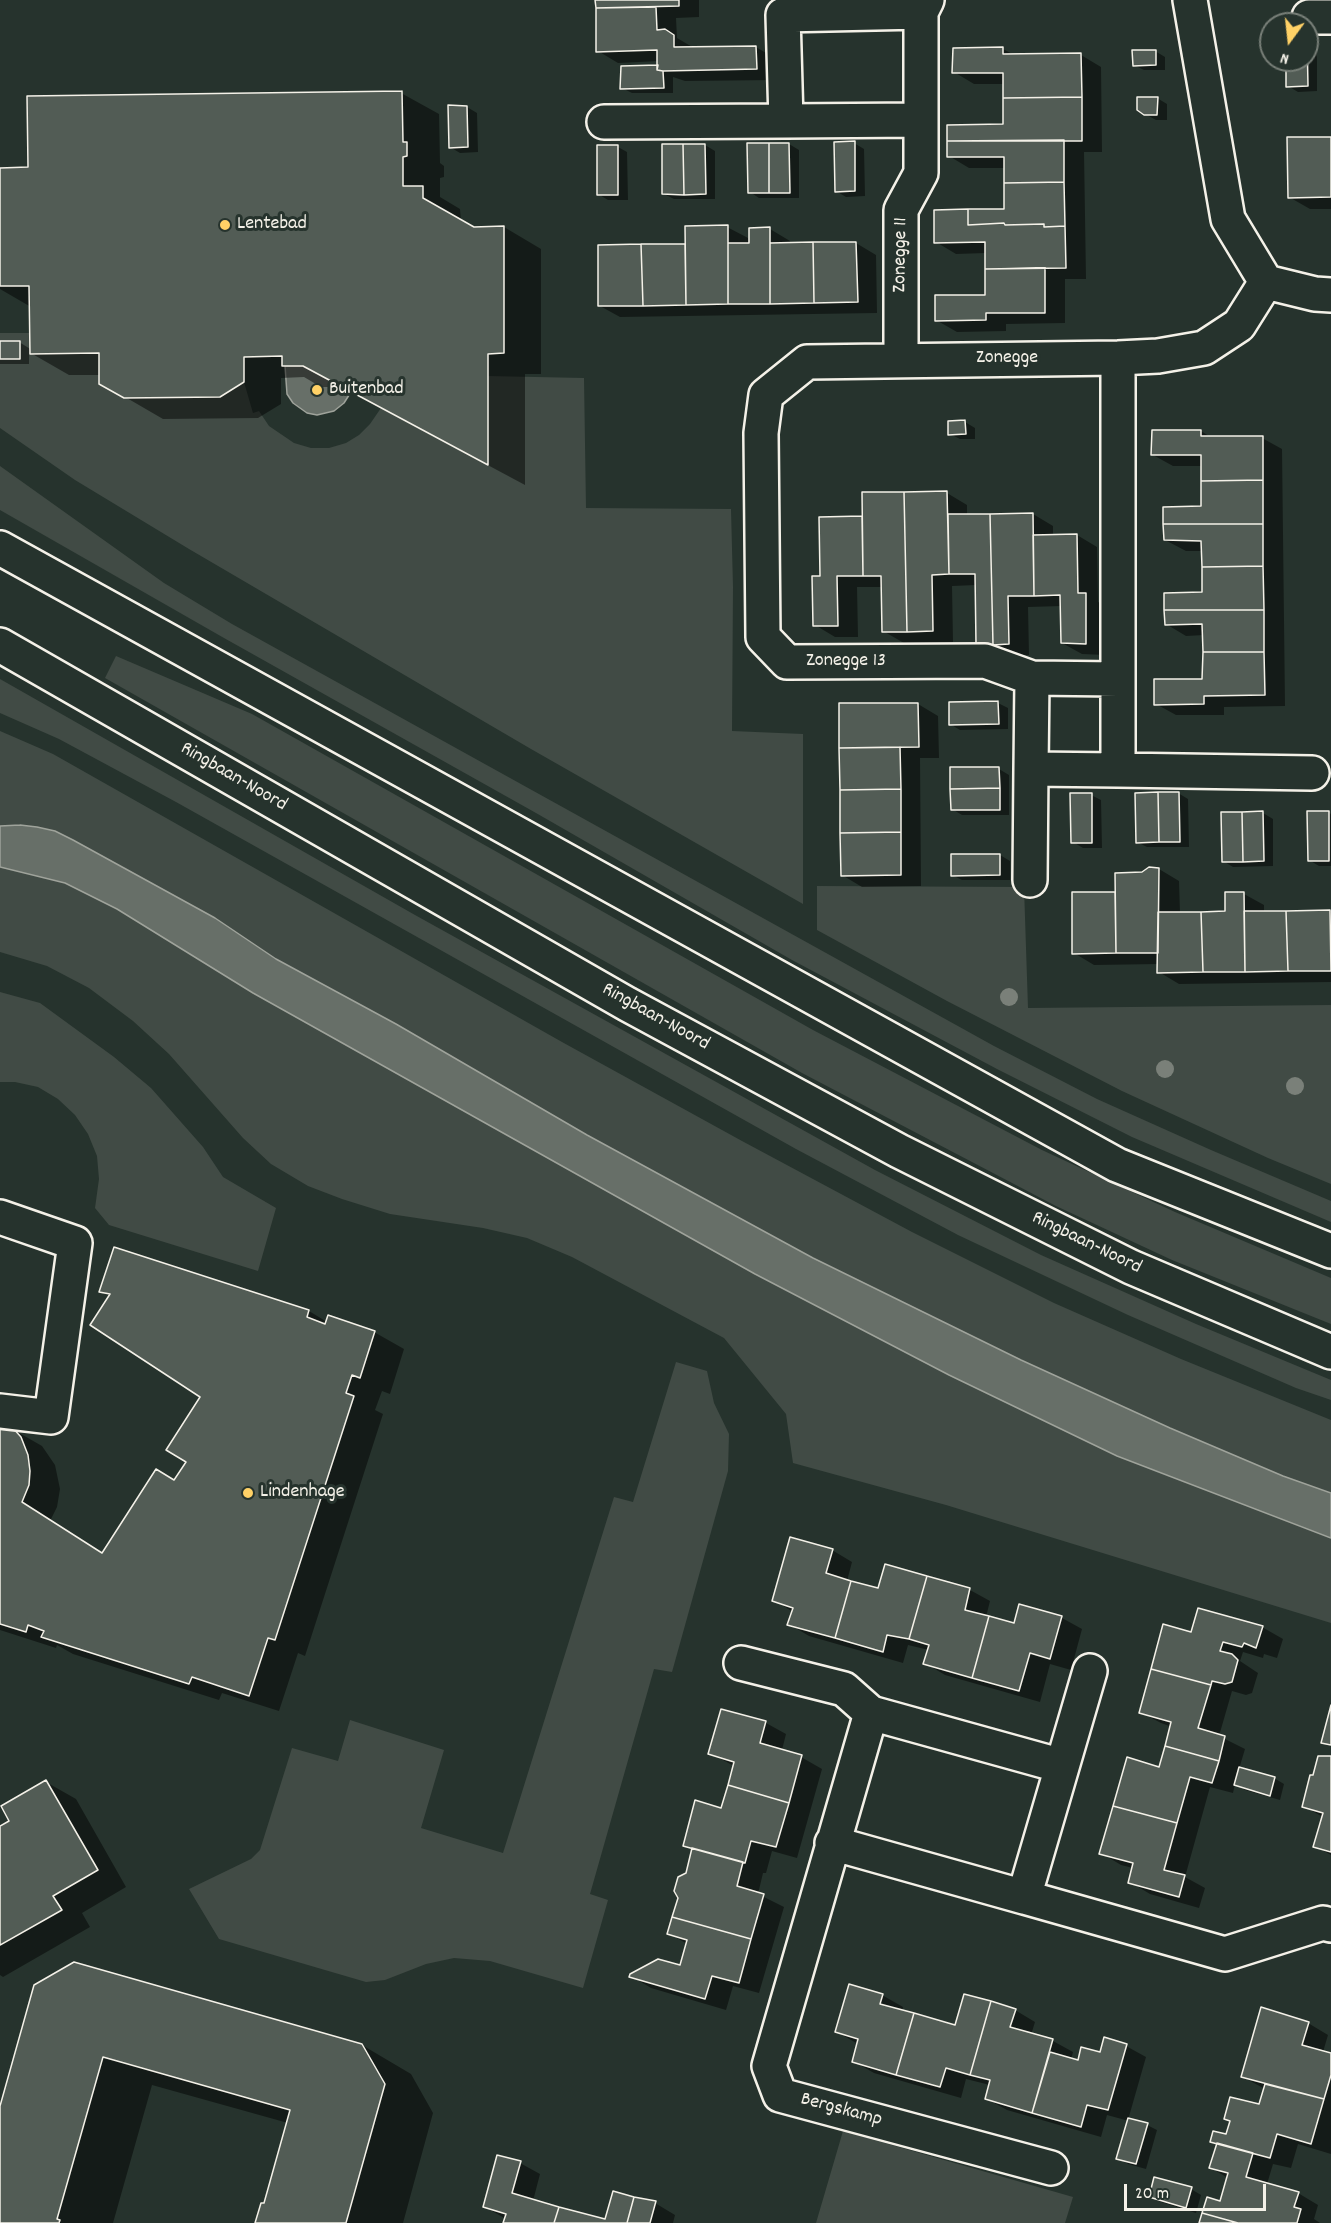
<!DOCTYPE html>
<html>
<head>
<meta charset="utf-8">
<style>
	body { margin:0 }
	#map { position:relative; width:1331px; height:2223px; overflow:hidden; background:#26332d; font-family:Dekko,sans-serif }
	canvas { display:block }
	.north { position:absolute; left:1259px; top:12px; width:60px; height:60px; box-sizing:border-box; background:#26332d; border:2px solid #787f78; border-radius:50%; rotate:195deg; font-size:16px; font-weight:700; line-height:24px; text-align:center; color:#f4f1e8 }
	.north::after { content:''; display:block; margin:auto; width:21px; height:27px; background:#ffd166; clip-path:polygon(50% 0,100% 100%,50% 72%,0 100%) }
	.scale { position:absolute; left:1124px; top:2184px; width:142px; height:27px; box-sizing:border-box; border:3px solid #f4f1e8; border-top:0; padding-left:8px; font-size:18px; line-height:21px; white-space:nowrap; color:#f4f1e8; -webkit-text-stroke:4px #26332d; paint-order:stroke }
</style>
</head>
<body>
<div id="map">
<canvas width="1331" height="2223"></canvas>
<div class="north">N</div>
<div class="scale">20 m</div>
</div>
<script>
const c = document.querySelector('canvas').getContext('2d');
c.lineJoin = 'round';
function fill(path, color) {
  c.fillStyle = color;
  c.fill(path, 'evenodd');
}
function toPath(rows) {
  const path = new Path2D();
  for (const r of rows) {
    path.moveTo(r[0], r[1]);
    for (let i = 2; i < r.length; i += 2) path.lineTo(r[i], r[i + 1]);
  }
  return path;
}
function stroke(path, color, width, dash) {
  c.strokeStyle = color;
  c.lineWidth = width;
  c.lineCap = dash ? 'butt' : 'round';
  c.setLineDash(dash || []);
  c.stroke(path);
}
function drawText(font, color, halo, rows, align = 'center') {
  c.font = font + ' Dekko,sans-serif';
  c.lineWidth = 6;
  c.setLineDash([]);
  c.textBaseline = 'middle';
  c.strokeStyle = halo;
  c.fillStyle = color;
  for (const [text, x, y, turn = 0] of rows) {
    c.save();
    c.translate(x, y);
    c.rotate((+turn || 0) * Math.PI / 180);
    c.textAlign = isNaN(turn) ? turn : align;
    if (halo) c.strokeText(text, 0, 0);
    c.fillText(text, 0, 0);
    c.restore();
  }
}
fill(toPath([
	[0,333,30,333,31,354,99,353,99,384,124,398,220,397,244,382,253,413,259,411,269,426,294,443,311,448,329,448,346,443,359,435,370,424,381,408,487,465,488,376,584,378,586,508,731,509,733,587,732,731,803,734,803,904,531,749,189,549,75,480,0,428],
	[0,466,164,583,232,624,994,1046,1097,1099,1211,1150,1331,1201,1331,1222,1132,1137,997,1069,792,960,536,813,224,638,0,510],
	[116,656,252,714,813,1030,1042,1150,1175,1212,1331,1278,1331,1324,1172,1260,1056,1206,802,1073,105,678],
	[0,679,415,915,875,1170,1041,1255,1196,1324,1331,1380,1331,1400,1296,1388,1128,1315,958,1235,796,1149,176,802,59,739,0,713],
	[0,731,53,754,562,1042,742,1141,912,1232,1054,1303,1181,1359,1331,1420,1331,1623,946,1505,793,1463,786,1414,724,1338,572,1257,527,1238,483,1228,390,1214,342,1199,308,1186,271,1164,243,1138,169,1054,133,1021,89,988,47,966,0,952],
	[817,886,1024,887,1028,1008,1331,1005,1331,1184,1268,1158,1122,1091,947,1001,817,930],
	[0,992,40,1003,114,1057,151,1088,203,1147,223,1177,276,1208,258,1271,109,1225,95,1208,99,1179,97,1156,88,1134,75,1115,58,1099,38,1087,15,1082,0,1082],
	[676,1362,707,1371,714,1403,729,1434,728,1471,672,1672,654,1669,590,1894,608,1900,583,1988,490,1961,454,1958,426,1964,385,1980,366,1982,219,1939,189,1889,251,1859,260,1850,292,1748,338,1761,350,1720,444,1750,421,1828,503,1853,614,1497,633,1502],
	[843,2131,1073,2197,1065,2223,816,2223]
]), '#414b45');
const water = toPath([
	[285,366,303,366,351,392,344,403,334,411,317,415,307,413,293,403,287,394,285,366],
	[20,825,37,827,55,831,73,840,215,918,276,959,396,1024,587,1135,813,1258,1021,1360,1170,1428,1283,1476,1331,1493,1331,1538,1117,1456,949,1375,755,1274,253,993,117,909,65,883,0,867,0,826,20,825]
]);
fill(water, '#676f68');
stroke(water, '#9fa39b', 1.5);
fill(toPath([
	[597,0,699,0,699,17,676,18,677,38,694,48,756,47,776,59,776,80,685,81,673,77,673,93,632,93,622,88,659,66,659,61,618,63,598,51],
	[1307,38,1317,44,1317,91,1298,92,1288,86,1288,60,1307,60],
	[1003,49,1014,55,1081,55,1101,67,1102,152,1084,152,1086,279,1065,279,1065,323,1006,324,1006,331,957,332,936,320,986,296,986,253,956,254,936,242,1006,211,1005,168,969,168,949,156,1005,126,1005,84,974,84,954,72],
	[1155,51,1165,57,1165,70,1144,70,1134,65],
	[401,93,439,114,440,163,444,166,444,177,440,178,440,197,460,209,461,221,474,228,504,227,541,249,541,374,525,374,525,485,342,387,321,387,304,377,281,378,281,404,258,418,163,419,101,383,101,375,69,375,29,352,29,364,0,364,0,343,19,342,32,350,31,307,0,289,0,170,29,169],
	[1157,98,1167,104,1167,120,1156,120,1145,114],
	[449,107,467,107,477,113,478,152,460,153,450,147],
	[1331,138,1331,209,1310,209,1289,197],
	[854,143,864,149,865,196,846,197,836,191],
	[789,144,799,150,799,198,759,198,750,192],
	[705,145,715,151,715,199,674,199,664,194],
	[618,147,627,152,628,200,608,200,598,194],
	[727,227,748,238,748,249,770,229,790,241,790,244,856,243,876,255,877,313,620,317,600,306,599,246,687,245],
	[965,422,975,428,975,439,960,439,950,434],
	[1201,431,1212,438,1262,438,1282,449,1285,706,1224,707,1224,715,1176,715,1156,704,1204,681,1204,635,1186,636,1166,624,1204,594,1203,551,1186,551,1165,540,1203,508,1203,466,1173,466,1153,455],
	[947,493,967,505,967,516,1033,514,1053,526,1053,536,1077,535,1097,547,1098,602,1106,606,1106,655,1082,654,1062,643,1062,606,1028,607,1029,655,998,655,977,644,976,585,952,586,953,642,904,643,883,631,882,587,857,587,858,637,835,637,815,625,822,577,821,518,864,518],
	[998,703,1008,708,1008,729,960,730,950,724],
	[918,704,938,716,939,758,920,758,921,886,862,887,842,875,840,705],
	[999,769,1009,775,1009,815,962,815,952,809],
	[1178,793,1188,799,1189,847,1147,847,1137,842],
	[1091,795,1101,800,1102,848,1083,848,1073,842],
	[1328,812,1331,814,1331,866,1319,866,1309,860],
	[1263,813,1273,819,1273,866,1233,867,1223,861],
	[1000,855,1010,861,1010,880,962,880,952,875],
	[1159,869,1179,881,1180,913,1226,913,1244,894,1264,905,1264,912,1331,912,1331,982,1179,984,1159,972,1159,964,1094,965,1074,953,1073,894,1117,893,1143,874],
	[115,1249,309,1311,327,1322,374,1332,404,1349,390,1394,382,1391,375,1410,383,1414,305,1656,298,1653,279,1711,222,1693,219,1700,73,1654,57,1645,56,1648,0,1630,0,1422,42,1446,55,1465,60,1489,57,1507,50,1521,104,1554,175,1481,188,1462,202,1396,111,1296,101,1290],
	[832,1550,852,1562,847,1581,879,1590,886,1565,970,1590,990,1601,986,1617,1015,1625,1020,1606,1062,1618,1082,1629,1071,1670,1050,1664,1040,1702,945,1675,925,1663,929,1650,908,1645,903,1663,809,1636,789,1624,793,1612,774,1600],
	[1262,1627,1283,1639,1277,1658,1264,1654,1263,1658,1243,1652,1240,1661,1258,1673,1252,1693,1246,1695,1232,1691,1219,1736,1245,1749,1239,1769,1274,1778,1284,1784,1280,1800,1245,1790,1235,1784,1233,1793,1210,1787,1185,1877,1205,1888,1199,1908,1150,1894,1130,1882,1133,1868,1121,1865,1101,1853,1160,1769,1172,1727,1161,1723,1140,1712,1192,1634],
	[722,1711,766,1723,786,1734,782,1750,801,1757,822,1769,797,1858,772,1851,766,1873,763,1873,758,1894,784,1907,759,1993,733,1986,726,2010,651,1988,631,1976,681,1967,687,1944,669,1933,693,1850,685,1845,722,1810,734,1766,710,1753],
	[1331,1758,1331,1855,1315,1846,1323,1817,1303,1806],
	[46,1782,76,1799,126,1887,82,1913,90,1927,3,1977,0,1975,0,1828,11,1821],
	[35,1986,362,2045,411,2074,433,2113,403,2223,257,2223,265,2204,288,2123,152,2085,113,2223,0,2223,0,2111],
	[882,1995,903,2007,902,2011,956,2027,1015,2010,1035,2022,1031,2035,1053,2041,1073,2052,1071,2060,1079,2062,1126,2046,1146,2057,1128,2120,1147,2125,1157,2130,1146,2169,1128,2164,1118,2158,1129,2121,1107,2115,1101,2137,1007,2110,987,2099,990,2085,966,2079,961,2098,874,2073,853,2061,858,2044,837,2032],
	[1308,2023,1328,2035,1323,2052,1331,2055,1331,2154,1298,2144,1291,2168,1273,2164,1267,2184,1298,2193,1318,2205,1314,2219,1320,2223,1201,2223,1221,2203,1228,2178,1211,2168,1227,2136,1231,2122,1226,2119,1260,2106,1265,2089,1243,2077],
	[520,2163,540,2174,533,2201,606,2221,655,2203,675,2215,673,2223,504,2223,506,2219,485,2207],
	[1191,2189,1201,2195,1196,2213,1161,2202,1151,2197]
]), '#0007');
const building = toPath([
	[595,0,679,0,679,6,596,8,595,0],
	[656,7,657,30,665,29,674,35,674,47,756,46,757,69,663,71,657,70,657,50,596,52,596,8,656,7],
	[1307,36,1308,86,1286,87,1286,60,1307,60,1307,36],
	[1003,47,1003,54,1081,53,1082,97,1003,98,1003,73,952,73,953,48,1003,47],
	[1132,50,1156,50,1156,65,1133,66,1132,50],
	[658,65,657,70,663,71,664,88,620,89,621,66,658,65],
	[402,91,403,142,407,142,407,156,403,157,403,186,423,186,423,198,474,227,504,226,504,353,488,354,488,465,303,366,282,366,282,356,244,357,244,382,220,397,124,398,99,384,99,353,30,354,29,286,0,286,0,168,28,167,27,96,402,91],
	[1082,97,1082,141,947,141,947,125,1003,124,1003,98,1082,97],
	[1137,97,1158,97,1157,115,1144,115,1137,110,1137,97],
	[448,105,467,106,468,147,449,148,448,105],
	[1287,137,1331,137,1331,197,1288,198,1287,137],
	[1064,140,1064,182,1004,183,1004,157,947,157,947,141,1064,140],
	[855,141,855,191,835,192,834,142,855,141],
	[747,143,769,143,769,193,748,193,747,143],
	[769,143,789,143,790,193,769,193,769,143],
	[662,144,683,144,684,195,662,194,662,144],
	[683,144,705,144,706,194,684,195,683,144],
	[597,145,618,145,618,195,597,195,597,145],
	[1064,182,1065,226,1044,227,1044,224,1005,225,1004,223,968,225,968,209,1004,209,1004,183,1064,182],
	[968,209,968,225,1004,223,1005,225,1044,224,1044,227,1065,226,1066,268,985,269,985,242,934,243,934,210,968,209],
	[728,225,728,304,686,305,685,226,728,225],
	[770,227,770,304,728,304,728,243,749,243,749,228,770,227],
	[813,242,856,242,858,302,814,303,813,242],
	[813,242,814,303,770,304,770,243,813,242],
	[641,244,643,306,598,306,598,245,641,244],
	[641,244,685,244,686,305,643,306,641,244],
	[1045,268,1045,313,986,313,986,320,935,321,935,295,985,295,985,269,1045,268],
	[0,341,20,341,20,359,0,359,0,341],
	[965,420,966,434,948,435,948,421,965,420],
	[1152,430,1201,430,1201,436,1263,436,1263,480,1201,481,1201,455,1151,455,1152,430],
	[1263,480,1263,524,1163,524,1163,507,1201,506,1201,481,1263,480],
	[947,491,949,574,932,575,933,631,907,632,904,492,947,491],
	[862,492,904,492,907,632,882,632,881,576,863,576,862,492],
	[1033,513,1034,596,1008,596,1009,644,993,645,990,514,1033,513],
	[948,514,990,514,993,645,976,644,975,574,949,574,948,514],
	[862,516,863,576,837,576,838,626,813,626,812,576,820,576,819,517,862,516],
	[1163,524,1263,524,1263,566,1202,567,1201,541,1164,540,1163,524],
	[1077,534,1078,593,1086,593,1086,644,1061,643,1060,595,1034,596,1033,535,1077,534],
	[1263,566,1264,610,1164,610,1164,593,1202,592,1202,567,1263,566],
	[1164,610,1264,610,1264,652,1203,652,1202,624,1165,625,1164,610],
	[1203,652,1264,652,1265,695,1204,696,1204,704,1154,705,1154,679,1202,679,1203,652],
	[998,701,999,724,949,725,949,702,998,701],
	[839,703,918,703,919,747,839,748,839,703],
	[900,747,901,789,840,790,839,748,900,747],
	[950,767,999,767,1000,788,950,789,950,767],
	[1000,788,1000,810,951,810,950,789,1000,788],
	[901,789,901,832,840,833,840,790,901,789],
	[1158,792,1179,792,1180,842,1159,842,1158,792],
	[1158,792,1159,842,1136,843,1135,793,1158,792],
	[1070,793,1092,793,1092,843,1071,843,1070,793],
	[1263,811,1264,861,1243,862,1242,812,1263,811],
	[1307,811,1329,811,1329,861,1308,861,1307,811],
	[1221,812,1242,812,1243,862,1222,862,1221,812],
	[901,832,901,875,841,876,840,833,901,832],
	[951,854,1000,854,1000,875,951,876,951,854],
	[1149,867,1159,868,1158,953,1116,953,1115,873,1142,872,1149,867],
	[1072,892,1115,892,1116,953,1072,954,1072,892],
	[1225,892,1244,892,1245,972,1203,972,1201,912,1225,911,1225,892],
	[1330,910,1331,971,1288,971,1286,911,1330,910],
	[1244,911,1286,911,1288,971,1245,972,1244,911],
	[1158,912,1201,912,1203,972,1157,973,1158,912],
	[114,1247,309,1310,307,1317,325,1324,328,1315,375,1331,360,1378,352,1375,346,1393,354,1396,275,1640,268,1638,249,1696,192,1677,189,1684,41,1637,44,1631,28,1625,26,1632,0,1624,0,1418,12,1427,21,1437,28,1455,30,1471,29,1485,22,1502,102,1553,156,1469,174,1480,186,1462,166,1450,200,1397,90,1325,110,1294,99,1292,114,1247],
	[790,1537,833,1549,826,1573,851,1581,835,1638,787,1625,793,1608,772,1601,790,1537],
	[885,1564,927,1576,909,1639,887,1635,883,1652,835,1638,851,1581,878,1588,885,1564],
	[927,1576,970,1588,965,1610,989,1616,972,1678,923,1664,929,1645,909,1639,927,1576],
	[1019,1604,1062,1616,1050,1659,1030,1653,1019,1691,972,1678,989,1616,1014,1623,1019,1604],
	[1198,1608,1263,1626,1256,1648,1244,1643,1242,1647,1223,1642,1220,1651,1232,1654,1238,1660,1232,1682,1225,1684,1212,1681,1211,1685,1151,1669,1163,1624,1191,1632,1198,1608],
	[1151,1669,1211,1685,1198,1728,1225,1736,1219,1761,1165,1746,1171,1722,1139,1713,1151,1669],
	[1331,1705,1331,1745,1321,1743,1331,1705],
	[721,1709,766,1721,760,1743,802,1755,789,1803,728,1785,734,1762,708,1754,721,1709],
	[1165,1746,1219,1761,1212,1783,1190,1777,1177,1823,1113,1806,1127,1757,1159,1767,1165,1746],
	[1318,1756,1331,1756,1331,1852,1313,1847,1323,1813,1302,1807,1310,1775,1313,1775,1318,1756],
	[1239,1767,1275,1777,1270,1796,1234,1785,1239,1767],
	[46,1780,98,1870,53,1896,62,1910,0,1945,0,1826,9,1821,1,1806,46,1780],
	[728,1785,789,1803,776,1847,751,1841,745,1863,683,1846,695,1800,721,1808,728,1785],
	[1113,1806,1177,1823,1164,1870,1185,1875,1179,1897,1128,1883,1133,1863,1099,1854,1113,1806],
	[692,1848,743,1862,737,1886,764,1894,751,1939,672,1917,678,1898,674,1891,678,1877,686,1873,692,1848],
	[672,1917,751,1939,739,1983,712,1976,705,1999,629,1977,630,1974,658,1959,680,1965,687,1940,667,1934,672,1917],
	[74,1962,362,2044,385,2084,346,2223,255,2223,261,2203,264,2203,290,2110,103,2057,57,2219,60,2220,59,2223,0,2223,0,2106,34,1985,74,1962],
	[849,1984,883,1994,880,2004,914,2013,896,2075,852,2062,858,2039,835,2032,849,1984],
	[964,1994,991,2001,970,2075,946,2068,940,2087,896,2075,914,2013,955,2025,964,1994],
	[991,2001,1016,2009,1010,2027,1053,2039,1032,2113,985,2099,990,2080,970,2075,991,2001],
	[1261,2007,1309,2022,1302,2045,1331,2053,1331,2075,1324,2099,1241,2077,1261,2007],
	[1104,2037,1127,2044,1108,2110,1087,2105,1081,2127,1032,2113,1050,2052,1078,2060,1081,2047,1100,2052,1104,2037],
	[1265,2084,1324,2099,1311,2144,1277,2134,1270,2158,1210,2142,1213,2131,1226,2134,1230,2121,1224,2119,1230,2097,1259,2104,1265,2084],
	[1128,2118,1148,2123,1136,2164,1116,2159,1128,2118],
	[1217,2143,1253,2153,1246,2177,1299,2192,1294,2207,1301,2209,1297,2223,1238,2223,1202,2213,1207,2197,1220,2201,1228,2173,1209,2168,1217,2143],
	[497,2155,521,2161,512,2193,559,2207,554,2223,503,2223,506,2214,483,2207,497,2155],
	[1154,2177,1192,2187,1186,2208,1149,2197,1154,2177],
	[613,2191,634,2197,627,2223,554,2223,559,2207,605,2219,613,2191],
	[634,2197,656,2201,650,2223,627,2223,634,2197],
	[1202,2213,1238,2223,1199,2223,1202,2213]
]);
fill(building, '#525c55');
stroke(building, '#f4f1e8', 1.5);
const street = toPath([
	[1190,0,1228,219,1266,282,1315,294,1331,295],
	[921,12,783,15,786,121,921,120],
	[1309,17,1331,17],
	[604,122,786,121],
	[1118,358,1118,679,1032,678,985,661,787,662,763,637,761,433,766,395,807,362,1118,358,1158,356,1204,348,1239,325,1266,282],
	[901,360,901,210,921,173,921,12,927,0],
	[1032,678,1031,769,1118,770,1118,679],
	[1118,770,1312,773],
	[1030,880,1031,769],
	[0,1217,75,1243,51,1417,0,1411],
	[741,1663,844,1689,871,1713,1062,1766],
	[871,1713,769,2066,780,2095,1051,2168],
	[832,1843,1024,1897,1090,1671],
	[1024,1897,1225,1954,1323,1923,1331,1925]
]);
const primary = toPath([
	[0,548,1117,1165,1331,1251],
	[0,645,627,1004,899,1151,1131,1267,1331,1352]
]);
stroke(street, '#f4f1e8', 38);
stroke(primary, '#f4f1e8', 38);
stroke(street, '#26332d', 33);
stroke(primary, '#26332d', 33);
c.fillStyle = '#7a8079';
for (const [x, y] of [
	[1009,997],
	[1165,1069],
	[1295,1086]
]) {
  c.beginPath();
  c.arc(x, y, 9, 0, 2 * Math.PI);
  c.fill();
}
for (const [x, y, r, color] of [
	[225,225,6,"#ffd166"],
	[317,390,6,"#ffd166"],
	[248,1493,6,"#ffd166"]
]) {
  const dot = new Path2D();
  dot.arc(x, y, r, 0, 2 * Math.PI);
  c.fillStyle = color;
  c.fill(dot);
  stroke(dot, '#26332d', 2);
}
drawText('20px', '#f4f1e8', '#26332d', [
	["Lentebad",237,225],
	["Buitenbad",329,390],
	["Lindenhage",260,1493]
], 'left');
drawText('20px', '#f4f1e8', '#26332d', [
	["Zonegge 11",902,255,-89],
	["Zonegge",1007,359],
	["Zonegge 13",846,662],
	["Ringbaan-Noord",233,778,30],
	["Ringbaan-Noord",655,1018,29],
	["Ringbaan-Noord",1086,1244,26],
	["Bergskamp",841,2111,15]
]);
</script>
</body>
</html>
